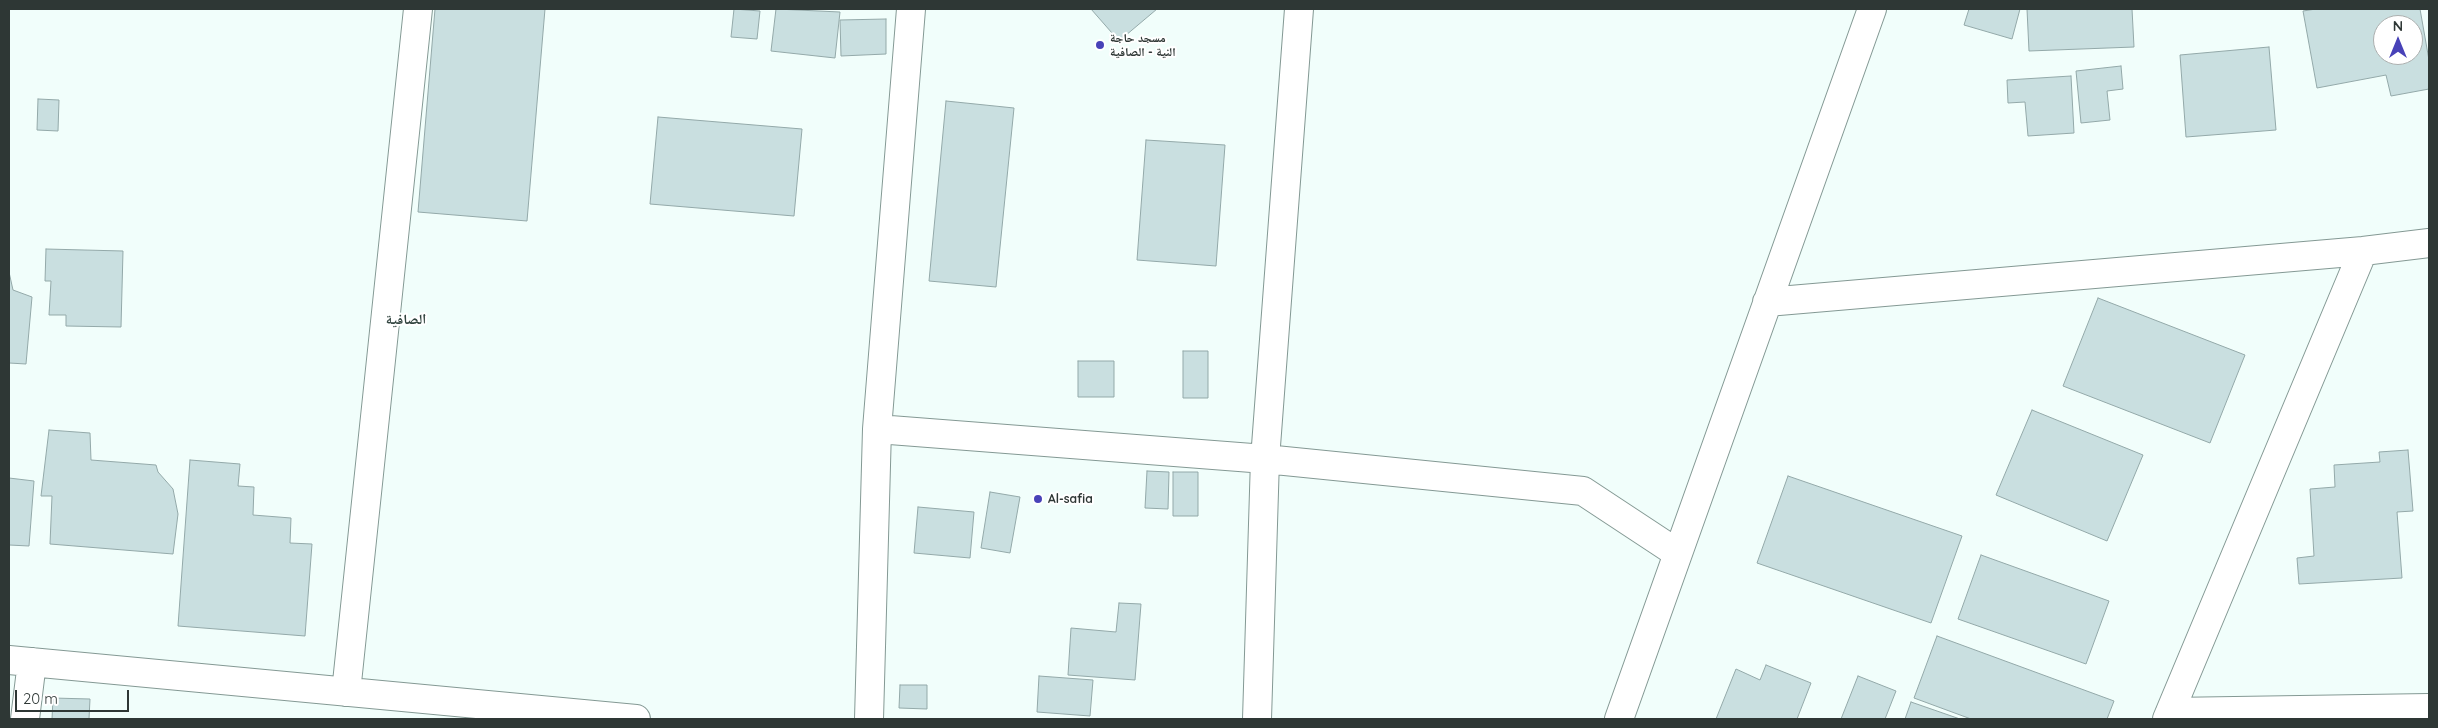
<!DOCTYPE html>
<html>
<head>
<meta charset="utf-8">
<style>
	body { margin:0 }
	#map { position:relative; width:2438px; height:728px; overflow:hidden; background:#f1fefb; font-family:Quicksand,sans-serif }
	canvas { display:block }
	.frame { position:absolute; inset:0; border:10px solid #2e3735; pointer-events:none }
	.north { position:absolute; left:2373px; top:15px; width:50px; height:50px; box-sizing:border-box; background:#fff; border:1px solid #abafae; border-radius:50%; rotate:0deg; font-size:14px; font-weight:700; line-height:20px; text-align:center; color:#2e3735 }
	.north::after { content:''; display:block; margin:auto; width:18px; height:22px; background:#4842b8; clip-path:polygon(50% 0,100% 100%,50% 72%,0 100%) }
	.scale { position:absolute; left:15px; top:690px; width:114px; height:22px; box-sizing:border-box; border:2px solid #2e3735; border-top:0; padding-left:6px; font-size:15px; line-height:18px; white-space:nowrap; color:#2e3735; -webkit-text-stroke:4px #fff; paint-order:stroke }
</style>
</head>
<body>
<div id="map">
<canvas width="2438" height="728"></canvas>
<div class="frame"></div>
<div class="north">N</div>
<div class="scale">20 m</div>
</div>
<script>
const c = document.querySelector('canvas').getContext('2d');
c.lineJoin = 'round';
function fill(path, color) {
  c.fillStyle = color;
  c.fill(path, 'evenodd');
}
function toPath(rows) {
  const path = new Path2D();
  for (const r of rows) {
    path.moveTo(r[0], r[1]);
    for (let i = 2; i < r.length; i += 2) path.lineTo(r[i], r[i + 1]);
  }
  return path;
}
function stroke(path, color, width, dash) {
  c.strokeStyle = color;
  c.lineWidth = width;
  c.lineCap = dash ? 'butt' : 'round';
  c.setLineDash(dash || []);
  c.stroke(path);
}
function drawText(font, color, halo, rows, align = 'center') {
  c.font = font + ' Quicksand,"Noto Naskh Arabic",sans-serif';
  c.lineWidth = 4;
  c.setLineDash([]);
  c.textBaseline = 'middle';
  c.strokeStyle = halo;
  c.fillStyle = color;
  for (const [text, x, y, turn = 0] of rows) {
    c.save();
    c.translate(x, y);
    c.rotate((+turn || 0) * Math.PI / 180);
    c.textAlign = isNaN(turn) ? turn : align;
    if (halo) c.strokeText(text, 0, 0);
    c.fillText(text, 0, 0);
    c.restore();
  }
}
const building = toPath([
	[435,9,545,9,527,221,418,212,435,9],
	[734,9,760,11,757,39,731,37,734,9],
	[776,9,840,12,835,58,771,51,776,9],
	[1091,9,1157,9,1119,41,1091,9],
	[1969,9,2020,9,2012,39,1964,25,1969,9],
	[2027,9,2132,9,2134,47,2029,51,2027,9],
	[2316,9,2420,9,2429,60,2429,89,2391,96,2386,75,2317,88,2303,11,2316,9],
	[2383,25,2413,25,2413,55,2383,55,2383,25],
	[886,19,886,54,841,56,840,20,886,19],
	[2269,47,2276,130,2186,137,2180,55,2269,47],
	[2121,66,2123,89,2107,91,2110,120,2081,123,2076,71,2121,66],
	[2071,76,2074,133,2028,136,2025,102,2008,103,2007,80,2071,76],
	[38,99,59,100,58,131,37,130,38,99],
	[946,101,1014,108,996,287,929,281,946,101],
	[658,117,802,129,794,216,650,204,658,117],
	[1146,140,1225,145,1216,266,1137,260,1146,140],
	[46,249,123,251,121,327,66,326,66,315,49,315,51,281,45,281,46,249],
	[9,272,13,290,32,297,26,364,9,363,9,272],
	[2098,298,2245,355,2210,443,2063,386,2098,298],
	[1183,351,1208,351,1208,398,1183,398,1183,351],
	[1078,361,1114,361,1114,397,1078,397,1078,361],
	[2032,410,2143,455,2107,541,1996,495,2032,410],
	[49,430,90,433,91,460,156,465,158,472,173,489,178,514,173,554,50,544,52,496,41,496,49,430],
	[2408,450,2413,511,2397,512,2402,578,2299,584,2297,558,2314,556,2310,489,2335,487,2334,465,2380,462,2379,452,2408,450],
	[190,460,240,464,238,486,254,487,253,515,291,518,290,543,312,544,305,636,178,626,190,460],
	[1147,471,1169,472,1168,509,1145,508,1147,471],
	[1173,472,1198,472,1198,516,1173,516,1173,472],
	[1788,476,1962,536,1931,623,1757,563,1788,476],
	[9,478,34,481,29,546,9,545,9,478],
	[990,492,1020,497,1010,553,981,548,990,492],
	[918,507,974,512,970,558,914,553,918,507],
	[1981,555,2109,601,2086,664,1958,619,1981,555],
	[1119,603,1141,604,1135,680,1068,675,1071,628,1116,632,1119,603],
	[1937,636,2114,701,2107,719,1971,719,1914,698,1937,636],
	[1766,665,1811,683,1797,719,1716,719,1736,669,1760,680,1766,665],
	[1039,676,1093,680,1090,716,1037,712,1039,676],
	[1858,676,1896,691,1885,719,1841,719,1858,676],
	[900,685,927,685,927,709,899,708,900,685],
	[53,698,90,699,89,719,52,719,53,698],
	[1911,702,1960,719,1905,719,1911,702]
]);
fill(building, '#c9dfe0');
stroke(building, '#93a9a9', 1);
const street = toPath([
	[1767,302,2363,251,2429,243],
	[877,429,1265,459,1583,491,1677,553],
	[9,660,636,719],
	[346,692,418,9],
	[2170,712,2429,708],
	[25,719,32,662],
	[869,719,877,429,911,9],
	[1257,719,1265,459,1299,9],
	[1619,719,1872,9],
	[2167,719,2363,251]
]);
stroke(street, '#849994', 30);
stroke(street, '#fff', 28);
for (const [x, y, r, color] of [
	[1100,45,5,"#4842b8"],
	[1038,499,5,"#4842b8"]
]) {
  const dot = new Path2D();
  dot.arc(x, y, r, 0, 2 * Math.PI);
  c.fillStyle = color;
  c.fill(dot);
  stroke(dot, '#fff', 2);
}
drawText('bold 12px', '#2e3735', '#fff', [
	["مسجد حاجة",1110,38],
	["النية - الصافية",1110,52],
	["Al-safia",1048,499]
], 'left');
drawText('bold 14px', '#30433e', '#fff', [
	["الصافية",406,320]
]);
</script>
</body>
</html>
